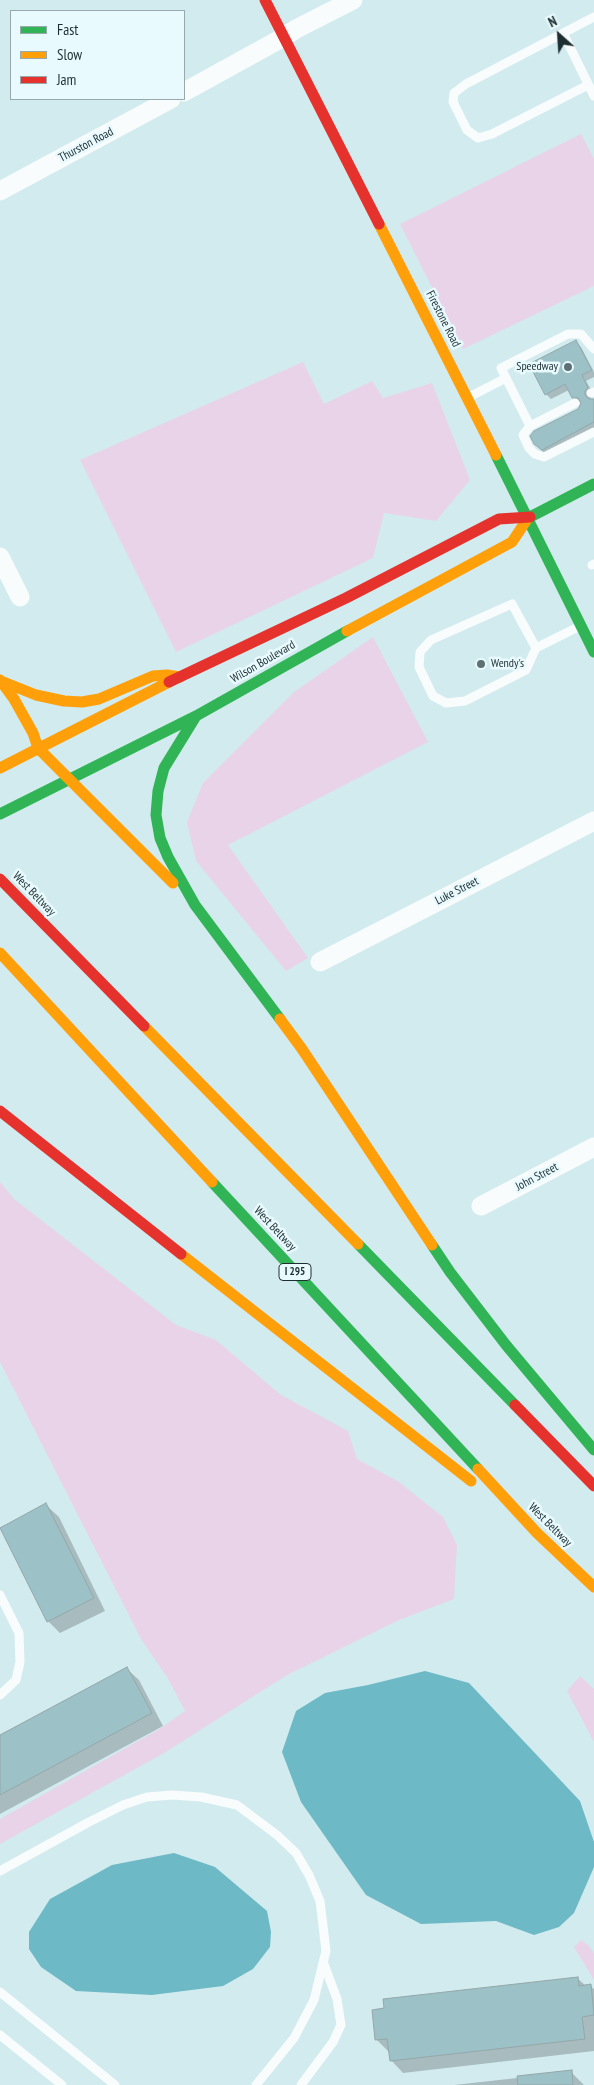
<!DOCTYPE html>
<html>
<head>
<meta charset="utf-8">
<style>
	body { margin:0 }
	#map { position:relative; width:594px; height:2085px; overflow:hidden; background:#d2ebef; font-family:"PT Sans Narrow",sans-serif }
	canvas { display:block }
	.legend { position:absolute; left:10px; top:10px; width:175px; height:90px; box-sizing:border-box; background:#e9fafe; border:1px solid #98a9ac; margin:0; padding:6px 9px; list-style:none; font-size:15px; color:#1e2f32 }
	.legend li { display:flex; align-items:center; gap:10px; height:25px }
	.legend b { width:25px; border:1px solid #98a9ac }
	.north { position:absolute; left:534px; top:10px; width:50px; height:50px; -webkit-text-stroke:4px #e9fafe; paint-order:stroke; rotate:334deg; font-size:14px; font-weight:700; line-height:20px; text-align:center; color:#1e2f32 }
	.north::after { content:''; display:block; margin:auto; width:18px; height:22px; background:#1e2f32; clip-path:polygon(50% 0,100% 100%,50% 72%,0 100%) }
</style>
</head>
<body>
<div id="map">
<canvas width="594" height="2085"></canvas>
<ul class="legend">
<li><b style="height:6px;background:#30b455"></b>Fast</li>
<li><b style="height:6px;background:#ff9f0a"></b>Slow</li>
<li><b style="height:6px;background:#e5322d"></b>Jam</li>
</ul>
<div class="north">N</div>
</div>
<script>
const c = document.querySelector('canvas').getContext('2d');
c.lineJoin = 'round';
function fill(path, color) {
  c.fillStyle = color;
  c.fill(path, 'evenodd');
}
function toPath(rows) {
  const path = new Path2D();
  for (const r of rows) {
    path.moveTo(r[0], r[1]);
    for (let i = 2; i < r.length; i += 2) path.lineTo(r[i], r[i + 1]);
  }
  return path;
}
function stroke(path, color, width, dash) {
  c.strokeStyle = color;
  c.lineWidth = width;
  c.lineCap = dash ? 'butt' : 'round';
  c.setLineDash(dash || []);
  c.stroke(path);
}
function drawText(font, color, halo, rows, align = 'center') {
  c.font = font + ' "PT Sans Narrow",sans-serif';
  c.lineWidth = 5;
  c.setLineDash([]);
  c.textBaseline = 'middle';
  c.strokeStyle = halo;
  c.fillStyle = color;
  for (const [text, x, y, turn = 0] of rows) {
    c.save();
    c.translate(x, y);
    c.rotate((+turn || 0) * Math.PI / 180);
    c.textAlign = isNaN(turn) ? turn : align;
    if (halo) c.strokeText(text, 0, 0);
    c.fillText(text, 0, 0);
    c.restore();
  }
}
fill(toPath([
	[581,134,594,159,594,286,463,349,400,224],
	[303,362,324,404,372,381,383,398,432,383,470,480,436,521,384,513,373,558,176,652,80,460],
	[373,637,428,742,228,845,308,958,286,971,196,861,187,822,203,783,294,692],
	[0,1182,14,1199,176,1325,216,1340,281,1395,348,1431,357,1459,399,1482,443,1517,457,1545,454,1599,399,1620,287,1675,164,1753,0,1844,0,1819,161,1728,185,1711,167,1677,141,1639,0,1362],
	[580,1676,594,1689,594,1742,567,1691],
	[581,1940,588,1945,594,1953,594,1980,574,1947]
]), '#e9d3e8');
fill(toPath([
	[425,1671,469,1683,580,1801,594,1842,594,1867,574,1913,559,1927,534,1935,496,1921,421,1924,366,1895,301,1802,282,1752,296,1711,325,1693,368,1685],
	[174,1853,215,1867,267,1911,271,1932,270,1947,253,1969,223,1986,152,1995,76,1991,41,1967,29,1949,29,1932,50,1899,112,1865]
]), '#6db9c5');
fill(toPath([
	[576,342,581,347,594,372,594,377,586,381,593,393,590,400,594,401,594,430,545,454,539,448,579,409,581,402,579,402,573,397,569,390,551,399,546,394],
	[46,1505,59,1517,105,1611,60,1633,48,1621,1,1527],
	[126,1668,139,1680,163,1726,0,1814,0,1737],
	[577,1978,586,1986,590,1986,594,1989,594,2051,403,2073,391,2060,389,2052,377,2040],
	[571,2072,584,2085,454,2085]
]), '#0003');
const building = toPath([
	[576,340,592,370,582,375,588,388,585,391,585,395,589,399,594,399,594,422,542,450,534,444,530,436,534,431,578,409,581,403,578,398,572,398,565,384,545,395,529,364,576,340],
	[46,1503,94,1598,47,1622,0,1528,46,1503],
	[127,1667,152,1713,0,1795,0,1735,127,1667],
	[578,1977,579,1986,591,1984,594,2015,582,2017,585,2039,390,2061,387,2039,375,2040,372,2010,384,2008,383,1999,578,1977],
	[572,2070,573,2085,518,2085,517,2076,572,2070]
]);
fill(building, '#9cc1c7');
stroke(building, '#94a7aa', 1);
stroke(toPath([
	[563,33,594,96],
	[588,85,492,134,478,138,467,130,453,102,454,93,466,84,594,17],
	[506,378,530,426,575,403],
	[591,393,594,392],
	[469,397,506,378,501,368,568,334,581,334,594,349],
	[530,426,523,435,529,448,535,454,544,457,594,432],
	[592,565,594,564],
	[536,648,512,604,431,640,420,652,419,667,433,696,446,703,465,701,526,670,536,648,580,626],
	[0,1595,19,1633,20,1662,16,1680,0,1695],
	[0,1871,89,1822,123,1805,147,1797,172,1795,201,1797,237,1805,277,1835,296,1853,309,1875,320,1901,326,1951,314,2000,294,2038,256,2085],
	[0,1992,115,2085],
	[0,2035,62,2085],
	[301,2085,333,2042,341,2025,337,1999,324,1964]
]), '#f8fcfd', 9);
stroke(toPath([
	[184,92,284,37,296,29,353,0],
	[0,191,171,99],
	[0,557,20,597],
	[320,962,594,821],
	[481,1206,594,1147]
]), '#f8fcfd', 19);
stroke(toPath([
	[496,455,594,652],
	[530,517,594,484],
	[196,716,164,768,158,791,156,815,160,838,168,857,195,905,280,1019],
	[0,814,196,716,347,631],
	[212,1182,478,1469],
	[358,1244,515,1405],
	[432,1245,450,1272,506,1345,594,1450]
]), '#30b455', 11);
stroke(toPath([
	[379,224,496,455],
	[347,631,512,542,528,518],
	[0,680,14,699,33,733,38,748,173,883],
	[1,681,36,695,64,701,82,702,99,699,153,676,167,675,180,677],
	[0,768,169,682],
	[0,953,212,1182],
	[280,1019,302,1049,432,1245],
	[144,1026,358,1244],
	[181,1254,471,1481],
	[478,1469,537,1533,594,1587]
]), '#ff9f0a', 11);
stroke(toPath([
	[265,0,379,224],
	[169,682,346,598,499,519,530,517],
	[0,879,144,1026],
	[0,1111,181,1254],
	[515,1405,594,1486]
]), '#e5322d', 11);
for (const [x, y, r, color] of [
	[568,367,5,"#5d7174"],
	[481,664,5,"#5d7174"]
]) {
  const dot = new Path2D();
  dot.arc(x, y, r, 0, 2 * Math.PI);
  c.fillStyle = color;
  c.fill(dot);
  stroke(dot, '#e9fafe', 2);
}
for (const [x, y, w] of [
	[295,1272,32]
]) {
  const box = new Path2D();
  box.roundRect(x - w / 2, y - 8.5, w, 17, 4);
  c.fillStyle = '#e9fafe';
  c.fill(box);
  stroke(box, '#1e2f32', 1);
}
drawText('bold 11px', '#1e2f32', null, [
	["I 295",295,1272]
]);
drawText('12px', '#1e2f32', '#e9fafe', [
	["Thurston Road",86,145,-28],
	["Firestone Road",443,319,63],
	["Wilson Boulevard",263,662,-30],
	["Luke Street",457,891,-27],
	["West Beltway",34,894,46],
	["John Street",537,1177,-28],
	["West Beltway",275,1229,47],
	["West Beltway",550,1525,45]
]);
drawText('12px', '#1e2f32', '#e9fafe', [
	["Speedway",558,367],
	["Wendy's",491,664,"left"]
], 'right');
</script>
</body>
</html>
